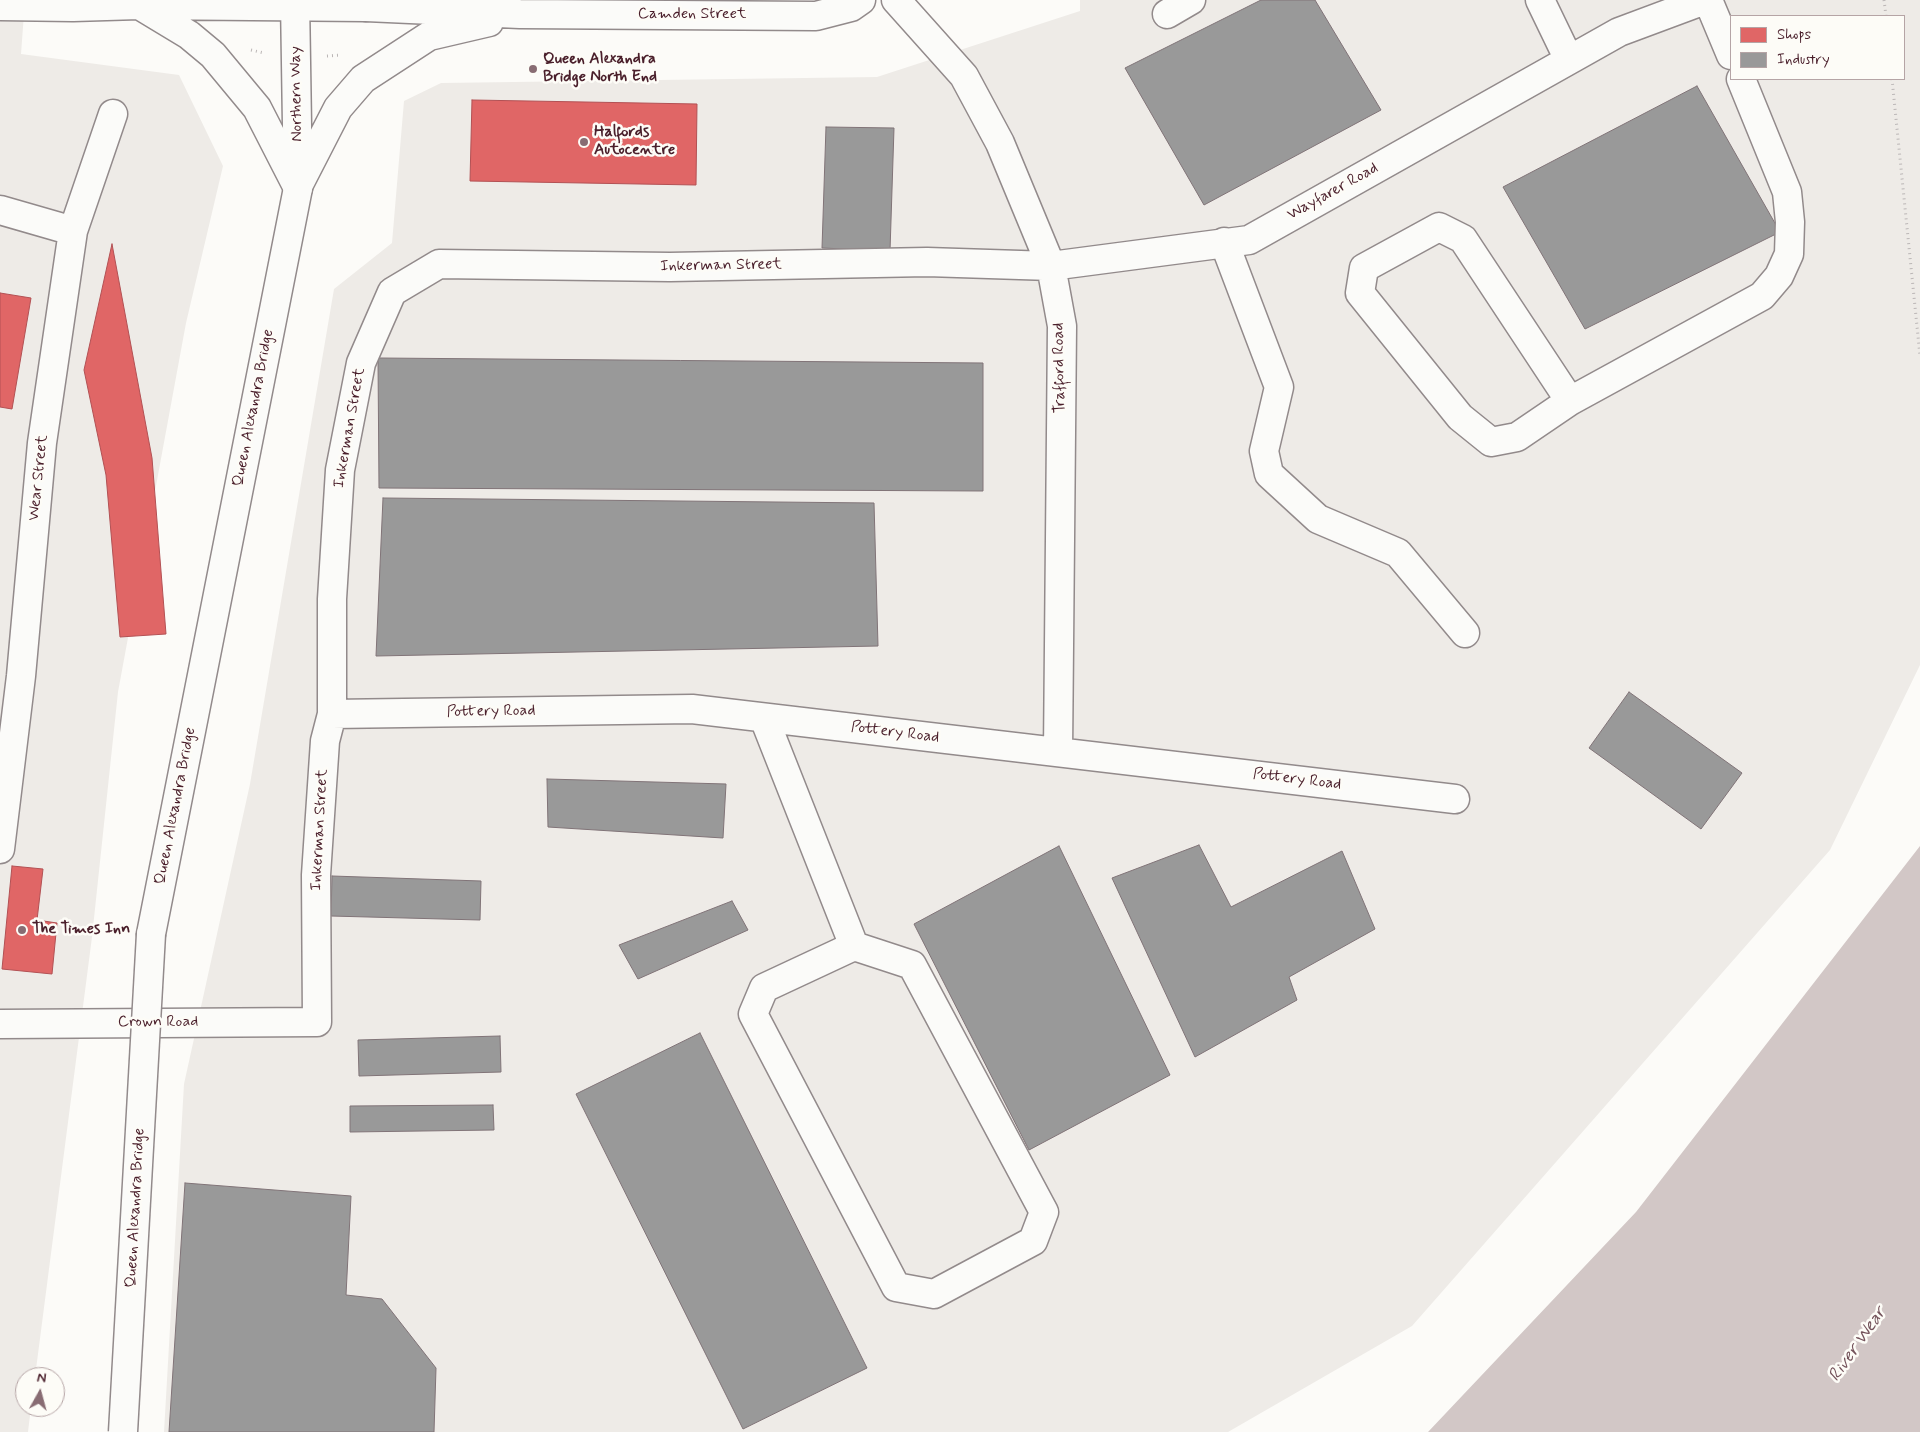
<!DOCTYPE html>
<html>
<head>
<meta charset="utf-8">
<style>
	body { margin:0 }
	#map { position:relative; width:1920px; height:1432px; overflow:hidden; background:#fcfbf8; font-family:Mynerve,sans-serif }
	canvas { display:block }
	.legend { position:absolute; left:1730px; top:15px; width:175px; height:65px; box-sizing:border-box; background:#fdfcf7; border:1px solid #b5a4a5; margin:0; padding:6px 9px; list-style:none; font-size:15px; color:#4a1f2b }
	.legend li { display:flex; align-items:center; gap:10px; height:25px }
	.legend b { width:25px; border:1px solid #b5a4a5 }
	.north { position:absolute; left:15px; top:1367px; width:50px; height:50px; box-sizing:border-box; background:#fdfcf7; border:1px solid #b5a4a5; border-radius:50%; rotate:7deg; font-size:14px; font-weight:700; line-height:20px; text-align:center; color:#4a1f2b }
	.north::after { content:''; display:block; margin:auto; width:18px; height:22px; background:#886c73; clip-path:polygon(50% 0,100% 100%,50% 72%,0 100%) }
</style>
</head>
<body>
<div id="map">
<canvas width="1920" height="1432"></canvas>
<ul class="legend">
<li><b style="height:14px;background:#e06666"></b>Shops</li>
<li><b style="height:14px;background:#999"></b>Industry</li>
</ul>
<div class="north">N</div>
</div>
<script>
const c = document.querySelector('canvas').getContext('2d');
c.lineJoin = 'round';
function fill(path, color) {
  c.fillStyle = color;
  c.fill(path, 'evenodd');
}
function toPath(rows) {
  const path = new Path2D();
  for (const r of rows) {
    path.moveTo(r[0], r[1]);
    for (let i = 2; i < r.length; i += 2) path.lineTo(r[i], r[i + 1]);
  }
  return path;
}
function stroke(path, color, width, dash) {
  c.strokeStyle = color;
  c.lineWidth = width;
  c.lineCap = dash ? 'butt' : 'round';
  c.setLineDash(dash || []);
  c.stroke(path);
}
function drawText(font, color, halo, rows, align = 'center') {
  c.font = font + ' Mynerve,sans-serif';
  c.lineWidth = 5;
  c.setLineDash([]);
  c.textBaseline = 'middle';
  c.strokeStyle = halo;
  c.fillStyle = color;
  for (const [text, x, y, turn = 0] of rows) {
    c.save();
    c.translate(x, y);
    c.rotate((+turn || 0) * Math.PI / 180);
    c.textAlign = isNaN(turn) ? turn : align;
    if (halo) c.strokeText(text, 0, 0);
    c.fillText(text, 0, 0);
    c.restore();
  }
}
fill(toPath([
	[0,0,25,0,21,54,179,75,223,166,186,323,118,692,92,937,35,1377,25,1377,25,1407,31,1407,28,1432,0,1432],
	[1080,0,1920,0,1920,665,1830,850,1412,1326,1228,1432,164,1432,184,1084,250,784,334,289,392,243,404,101,441,83,877,77,1080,11],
	[1731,16,1904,16,1904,79,1731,79]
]), '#eeebe7');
fill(toPath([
	[1920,846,1920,1432,1428,1432,1636,1212]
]), '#d2c7c6');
const shops = toPath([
	[472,100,697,104,696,185,470,181,472,100],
	[112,244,152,458,166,634,120,637,106,475,84,370,112,244],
	[0,293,31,298,12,409,0,407,0,293],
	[12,866,43,869,37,920,57,923,52,974,2,969,12,866]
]);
fill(shops, '#e06666');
stroke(shops, '#b35154', 1);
const industry = toPath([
	[1261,0,1315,0,1381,110,1204,205,1125,68,1261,0],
	[1697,86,1780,232,1585,329,1503,187,1697,86],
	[826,127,894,128,890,251,822,248,826,127],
	[378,358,983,363,983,491,379,488,378,358],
	[383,498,874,503,878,646,376,656,383,498],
	[1629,692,1742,773,1701,829,1589,748,1629,692],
	[547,779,726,784,723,838,548,827,547,779],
	[1199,845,1231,907,1342,851,1375,929,1289,977,1297,1000,1195,1057,1112,878,1199,845],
	[1059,846,1170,1075,1029,1150,914,924,1059,846],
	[332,876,481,881,480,920,331,916,332,876],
	[732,901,748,930,638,979,619,945,732,901],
	[700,1033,867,1368,743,1429,576,1094,700,1033],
	[500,1036,501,1072,359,1076,358,1040,500,1036],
	[493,1105,494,1130,350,1132,350,1106,493,1105],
	[185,1183,351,1196,346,1295,382,1299,436,1368,434,1432,169,1432,185,1183]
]);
fill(industry, '#999');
stroke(industry, '#817478', 1);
const minor = toPath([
	[896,0,964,76,1000,143,1051,266,1062,326,1058,752],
	[1540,0,1569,60],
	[1708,0,1731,55],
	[0,6,73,7,139,5,366,7],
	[141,6,189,35,213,55,257,108,298,188],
	[1167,14,1191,0],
	[0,210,73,231],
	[1224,242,1279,387,1264,451,1269,474,1318,519,1398,553,1465,633],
	[1570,401,1463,239,1439,227,1364,268,1360,293,1460,417,1491,442,1517,437,1570,401,1762,296,1779,276,1789,254,1790,222,1787,192,1741,79],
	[332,714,692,709,1455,799],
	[764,718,854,946,912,965,1044,1212,1033,1241,934,1294,896,1287,753,1014,764,988,854,946],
	[0,849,21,676,42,443,73,231,113,114],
	[0,1024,317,1022,316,875,325,741,332,714,332,599,340,470,361,363,392,292,439,264,670,267,927,262,1051,266,1249,240,1619,32,1705,0]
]);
const major = toPath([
	[351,0,366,7,520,14,816,16,851,7,861,0],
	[299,184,338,108,363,79,429,36,489,22],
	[151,934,298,188,295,0]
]);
stroke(minor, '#928a8b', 31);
stroke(major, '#928a8b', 31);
stroke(toPath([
	[1884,0,1886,16],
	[251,50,264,53],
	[327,56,341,55],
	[1892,79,1920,356]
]), '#bbb6b6', 3, [1, 4]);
stroke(minor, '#fbfbf9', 28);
stroke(major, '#fbfbf9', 28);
const majorBridge = toPath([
	[123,1432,151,934]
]);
stroke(majorBridge, '#928a8b', 31, []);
stroke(majorBridge, '#fbfbf9', 28);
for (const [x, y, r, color] of [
	[533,69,5,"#886c73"],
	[584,142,5,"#886c73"],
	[22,930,5,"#886c73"]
]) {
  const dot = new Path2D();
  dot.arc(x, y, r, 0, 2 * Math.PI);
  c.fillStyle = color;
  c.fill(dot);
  stroke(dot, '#fdfcf7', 2);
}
drawText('16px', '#4a1f2b', '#fdfcf7', [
	["Camden Street",692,15],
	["Northern Way",297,94,-91],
	["Wayfarer Road",1333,192,-29],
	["Inkerman Street",721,266,-1],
	["Trafford Road",1060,368,-91],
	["Queen Alexandra Bridge",254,408,-79],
	["Inkerman Street",350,428,-80],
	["Wear Street",39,478,-84],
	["Pottery Road",491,712,-1],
	["Pottery Road",895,733,7],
	["Pottery Road",1297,780,7],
	["Queen Alexandra Bridge",176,806,-79],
	["Inkerman Street",320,830,-87],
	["Crown Road",158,1023],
	["Queen Alexandra Bridge",136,1208,-87]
]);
drawText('bold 16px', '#4a1f2b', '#fdfcf7', [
	["Queen Alexandra",543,60],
	["Bridge North End",543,78],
	["Halfords",594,133],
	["Autocentre",594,151],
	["The Times Inn",32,930]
], 'left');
drawText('italic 18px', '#73525a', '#fdfcf7', [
	["River Wear",1858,1345,-55]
]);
</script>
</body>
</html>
